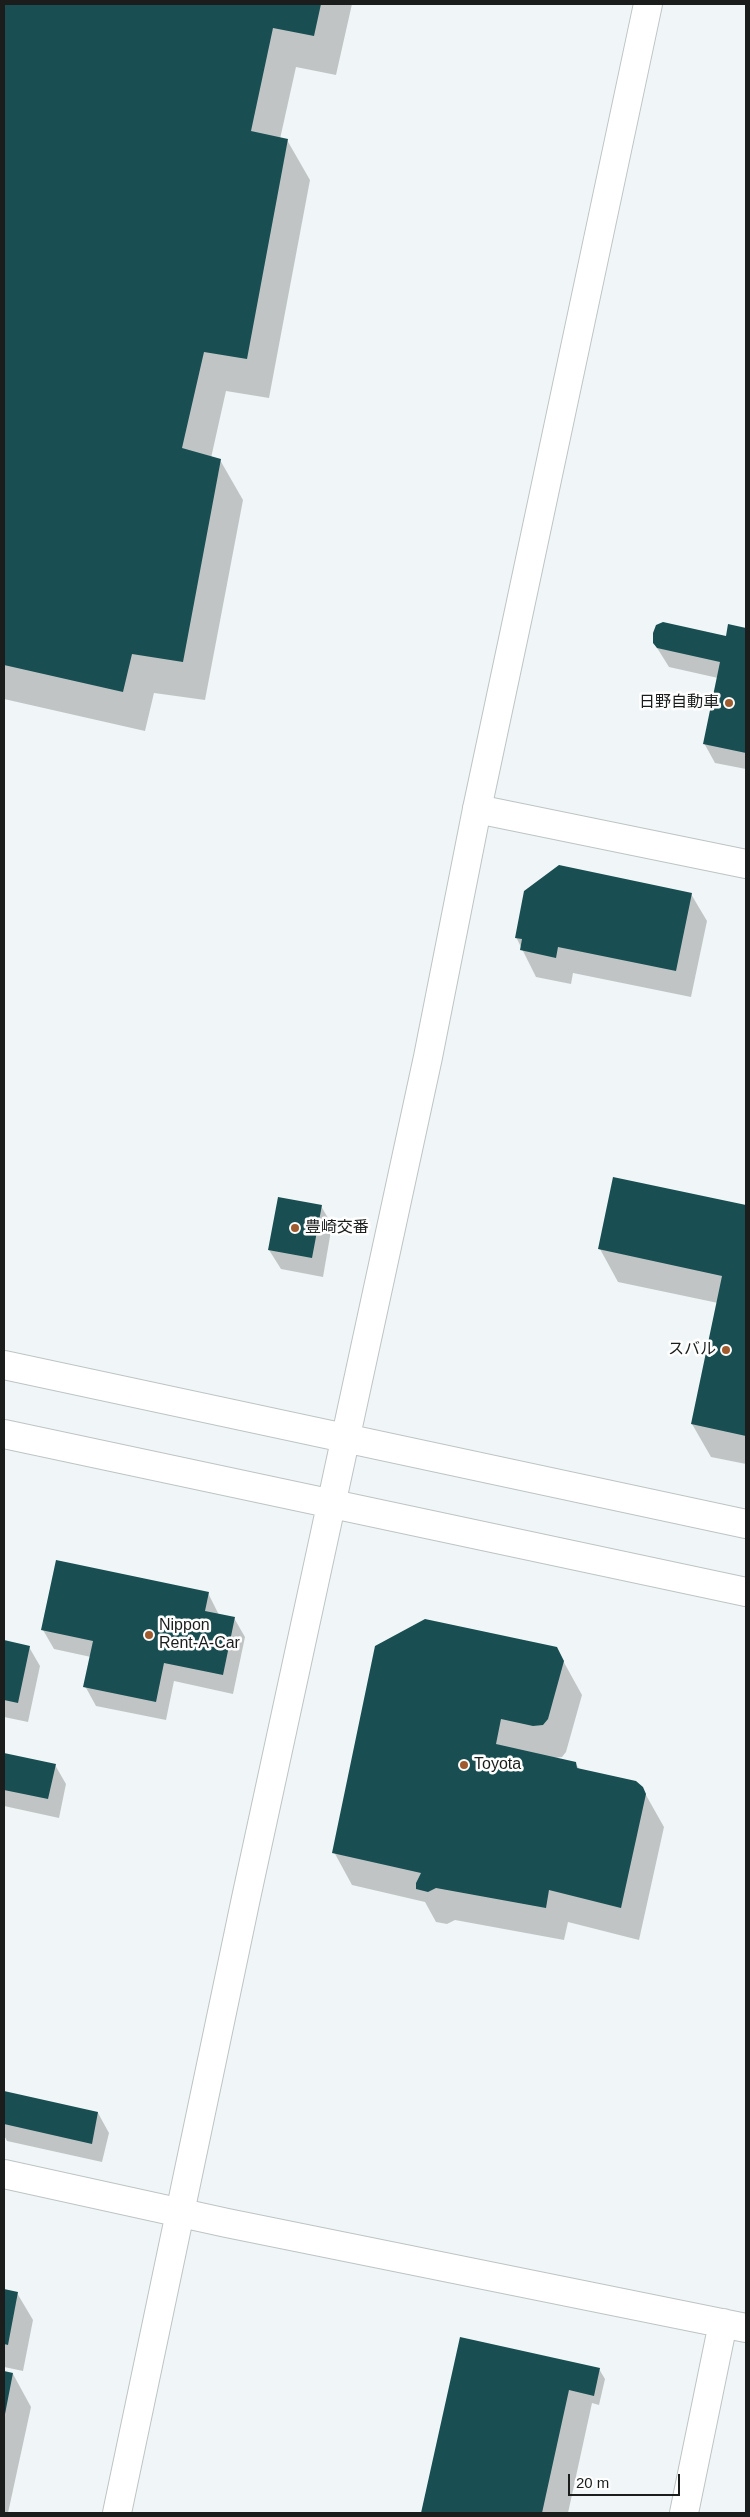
<!DOCTYPE html>
<html>
<head>
<meta charset="utf-8">
<style>
	body { margin:0 }
	#map { position:relative; width:750px; height:2517px; overflow:hidden; background:#f0f6f7; font-family:Arial,sans-serif }
	canvas { display:block }
	.frame { position:absolute; inset:0; border:5px solid #1b1d1d; pointer-events:none }
	.scale { position:absolute; left:568px; top:2474px; width:112px; height:22px; box-sizing:border-box; border:2px solid #1b1d1d; border-top:0; padding-left:6px; font-size:15px; line-height:18px; white-space:nowrap; color:#1b1d1d; -webkit-text-stroke:4px #fff; paint-order:stroke }
</style>
</head>
<body>
<div id="map">
<canvas width="750" height="2517"></canvas>
<div class="frame"></div>
<div class="scale">20 m</div>
</div>
<script>
const c = document.querySelector('canvas').getContext('2d');
c.lineJoin = 'round';
function fill(path, color) {
  c.fillStyle = color;
  c.fill(path, 'evenodd');
}
function toPath(rows) {
  const path = new Path2D();
  for (const r of rows) {
    path.moveTo(r[0], r[1]);
    for (let i = 2; i < r.length; i += 2) path.lineTo(r[i], r[i + 1]);
  }
  return path;
}
function stroke(path, color, width, dash) {
  c.strokeStyle = color;
  c.lineWidth = width;
  c.lineCap = dash ? 'butt' : 'round';
  c.setLineDash(dash || []);
  c.stroke(path);
}
function drawText(font, color, halo, rows, align = 'center') {
  c.font = font + ' Arial,"Noto Sans JP",sans-serif';
  c.lineWidth = 5;
  c.setLineDash([]);
  c.textBaseline = 'middle';
  c.strokeStyle = halo;
  c.fillStyle = color;
  for (const [text, x, y, turn = 0] of rows) {
    c.save();
    c.translate(x, y);
    c.rotate((+turn || 0) * Math.PI / 180);
    c.textAlign = isNaN(turn) ? turn : align;
    if (halo) c.strokeText(text, 0, 0);
    c.fillText(text, 0, 0);
    c.restore();
  }
}
fill(toPath([
	[4,4,352,4,336,75,296,67,280,139,287,140,310,180,269,398,226,391,211,458,220,460,243,500,205,700,154,693,145,731,4,699],
	[729,625,746,629,746,769,715,763,704,743,718,678,669,667,654,643,727,638],
	[691,894,707,921,691,997,573,973,571,984,536,977,516,937],
	[614,1179,746,1207,746,1464,711,1457,692,1424,718,1303,618,1282,600,1249],
	[321,1206,332,1225,323,1277,281,1269,269,1250],
	[208,1593,219,1615,234,1618,245,1637,233,1694,174,1681,166,1720,96,1706,85,1686,91,1657,54,1649,43,1630],
	[4,1642,29,1647,40,1666,28,1722,4,1717],
	[556,1648,582,1695,566,1752,562,1757,554,1758,575,1763,580,1770,642,1788,664,1827,639,1940,568,1922,564,1940,455,1920,447,1924,436,1922,425,1902,352,1885,334,1852],
	[4,1754,55,1765,66,1784,59,1818,4,1806],
	[4,2093,98,2113,109,2133,102,2162,7,2141,4,2135],
	[4,2290,17,2293,33,2320,23,2371,4,2367],
	[461,2339,599,2369,605,2379,599,2405,592,2403,568,2513,423,2513],
	[4,2372,13,2374,31,2407,8,2513,4,2513]
]), '#0003');
fill(toPath([
	[4,4,321,4,314,36,273,28,251,131,288,139,247,359,204,352,182,448,221,459,183,662,132,654,123,692,4,665],
	[663,622,726,636,728,624,746,628,746,753,703,744,720,662,657,648,653,643,653,633,656,625],
	[559,865,692,893,676,971,558,947,556,958,520,950,522,939,515,938,524,891],
	[613,1177,746,1205,746,1436,691,1424,722,1276,598,1249],
	[278,1197,322,1205,312,1258,268,1250],
	[56,1560,209,1592,205,1611,235,1617,223,1675,164,1663,156,1702,83,1687,93,1641,41,1630],
	[425,1619,557,1647,564,1661,548,1719,543,1725,533,1726,501,1719,496,1744,576,1762,577,1768,636,1781,643,1787,646,1794,621,1908,549,1890,546,1908,436,1888,428,1892,416,1889,416,1883,421,1873,332,1853,375,1646],
	[4,1640,30,1646,18,1703,4,1700],
	[4,1753,56,1764,48,1799,4,1790],
	[4,2091,98,2112,92,2144,4,2124],
	[4,2289,18,2292,8,2345,4,2344],
	[460,2337,600,2368,594,2396,569,2390,542,2513,421,2513],
	[4,2371,13,2373,5,2414,4,2413]
]), '#194f52');
const street = toPath([
	[477,809,746,864]
]);
const secondary = toPath([
	[4,1365,746,1524],
	[4,1434,746,1592],
	[4,2174,227,2223,746,2328],
	[117,2513,246,1898,428,1057,477,809,648,4],
	[684,2513,723,2323]
]);
stroke(street, '#bec4c4', 30);
stroke(secondary, '#bec4c4', 30);
stroke(street, '#fff', 28);
stroke(secondary, '#fff', 28);
for (const [x, y, r, color] of [
	[729,703,5,"#9f5a2e"],
	[295,1228,5,"#9f5a2e"],
	[726,1350,5,"#9f5a2e"],
	[149,1635,5,"#9f5a2e"],
	[464,1765,5,"#9f5a2e"]
]) {
  const dot = new Path2D();
  dot.arc(x, y, r, 0, 2 * Math.PI);
  c.fillStyle = color;
  c.fill(dot);
  stroke(dot, '#fff', 2);
}
drawText('16px', '#1b1d1d', '#fff', [
	["日野自動車",719,703,"right"],
	["豊崎交番",305,1228],
	["スバル",716,1350,"right"],
	["Nippon",159,1626],
	["Rent-A-Car",159,1644],
	["Toyota",474,1765]
], 'left');
</script>
</body>
</html>
